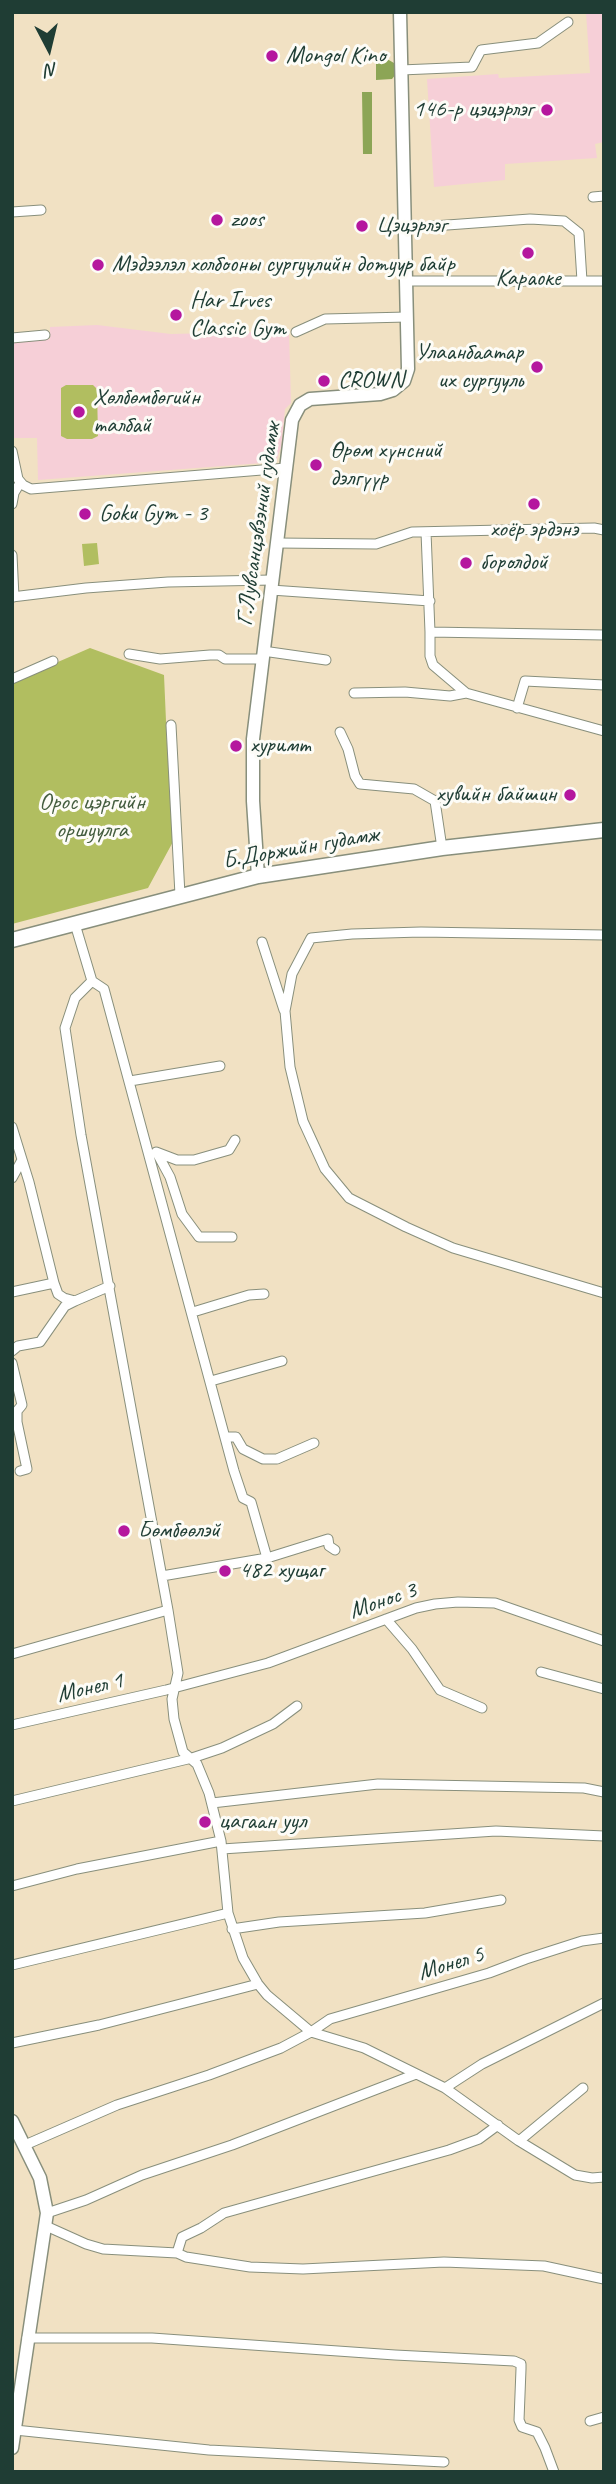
<!DOCTYPE html>
<html>
<head>
<meta charset="utf-8">
<style>
	body { margin:0 }
	#map { position:relative; width:616px; height:2484px; overflow:hidden; background:#f1e1c3; font-family:Caveat,sans-serif }
	canvas { display:block }
	.frame { position:absolute; inset:0; border:14px solid #1f3d34; pointer-events:none }
	.north { position:absolute; left:14px; top:14px; width:70px; height:70px; -webkit-text-stroke:5px #fdfcf7; paint-order:stroke; rotate:173deg; font-size:19px; font-weight:700; line-height:28px; text-align:center; color:#1f3d34 }
	.north::after { content:''; display:block; margin:auto; width:24px; height:32px; background:#1f3d34; clip-path:polygon(50% 0,100% 100%,50% 72%,0 100%) }
</style>
</head>
<body>
<div id="map">
<canvas width="616" height="2484"></canvas>
<div class="frame"></div>
<div class="north">N</div>
</div>
<script>
const c = document.querySelector('canvas').getContext('2d');
c.lineJoin = 'round';
function fill(path, color) {
  c.fillStyle = color;
  c.fill(path, 'evenodd');
}
function toPath(rows) {
  const path = new Path2D();
  for (const r of rows) {
    path.moveTo(r[0], r[1]);
    for (let i = 2; i < r.length; i += 2) path.lineTo(r[i], r[i + 1]);
  }
  return path;
}
function stroke(path, color, width, dash) {
  c.strokeStyle = color;
  c.lineWidth = width;
  c.lineCap = dash ? 'butt' : 'round';
  c.setLineDash(dash || []);
  c.stroke(path);
}
function drawText(font, color, halo, rows, align = 'center') {
  c.font = font + ' Caveat,sans-serif';
  c.lineWidth = 6;
  c.setLineDash([]);
  c.textBaseline = 'middle';
  c.strokeStyle = halo;
  c.fillStyle = color;
  for (const [text, x, y, turn = 0] of rows) {
    c.save();
    c.translate(x, y);
    c.rotate((+turn || 0) * Math.PI / 180);
    c.textAlign = isNaN(turn) ? turn : align;
    if (halo) c.strokeText(text, 0, 0);
    c.fillText(text, 0, 0);
    c.restore();
  }
}
fill(toPath([
	[586,12,604,12,604,142,595,144,597,158,505,164,505,180,434,187,427,79,498,74,499,78,590,73],
	[97,325,171,334,289,331,291,403,285,409,281,447,276,462,38,480,37,438,12,438,12,343,50,339,50,327]
]), '#f6cfd7');
fill(toPath([
	[66,385,93,385,97,389,98,436,92,439,67,439,61,436,61,388],
	[97,543,99,564,84,566,82,544],
	[90,648,164,675,167,744,175,838,148,888,12,924,12,682]
]), '#b1be60');
fill(toPath([
	[376,59,387,59,394,63,396,74,392,79,376,80],
	[362,92,372,92,372,154,363,154]
]), '#8ca556');
const street = toPath([
	[401,70,472,67,481,50,538,43,568,22],
	[593,197,604,196],
	[12,212,41,210],
	[406,228,530,219,564,221,579,233,582,281],
	[406,281,604,281],
	[296,332,325,319,407,317],
	[12,338,45,335],
	[12,451,18,479,23,485,31,489,286,468],
	[12,504,14,493,20,483],
	[426,532,430,632,604,635],
	[277,543,376,544,412,532,594,528,604,530],
	[12,555,14,597],
	[271,590,430,601],
	[12,597,86,588,168,582,272,580],
	[430,632,430,656,433,665,466,693,604,731],
	[263,651,326,660],
	[129,654,160,659,210,655,219,655,225,659,262,659],
	[12,679,53,661],
	[354,693,405,692,450,696,466,693],
	[517,708,525,681,604,685],
	[171,725,180,895],
	[340,732,348,749,355,776,360,784,414,789,435,801,442,848],
	[75,924,92,981,75,998,65,1028,81,1135,168,1610,178,1673,172,1699,174,1719,183,1752,197,1764,209,1793,221,1841,228,1913,243,1958,258,1984,267,1995,311,2032,364,2048,445,2088,519,2141,575,2175,592,2178,604,2177],
	[604,935,421,932,352,934,311,938,292,974,285,1011,290,1067,303,1121,325,1169,349,1198,406,1227,453,1248,604,1293],
	[262,942,284,1010],
	[92,981,104,989,234,1471,243,1498,251,1502,267,1558],
	[130,1081,220,1066],
	[12,1127,29,1182,54,1283,12,1292],
	[156,1152,177,1160,194,1160,229,1150,235,1140],
	[157,1153,170,1177,182,1214,199,1237,232,1237],
	[12,1178,22,1160],
	[54,1283,58,1294,64,1298,75,1301,110,1286],
	[193,1312,249,1295,264,1294],
	[12,1351,18,1346,40,1342,65,1306,75,1301],
	[12,1363,22,1405,17,1411,17,1422,27,1469,20,1471],
	[211,1381,282,1361],
	[226,1437,236,1437,243,1449,263,1459,277,1459,314,1443],
	[162,1576,267,1558,328,1539,329,1546,335,1550],
	[386,1619,412,1649,440,1690,482,1708],
	[12,1654,168,1610],
	[541,1672,604,1689],
	[12,1725,166,1690,268,1663,416,1608,435,1604,458,1602,495,1603,604,1641],
	[12,1801,192,1758,222,1748,273,1724,297,1706],
	[212,1803,378,1784,584,1788,604,1792],
	[222,1849,496,1831,604,1836],
	[12,1886,77,1869,221,1841],
	[232,1929,279,1922,425,1913,501,1900],
	[12,1965,228,1913],
	[12,2043,99,2025,258,1984],
	[445,2088,482,2064,604,2003],
	[519,2141,583,2088],
	[25,2145,117,2105,209,2075,281,2048,311,2032,330,2019,489,1973,526,1959,582,1941,604,1938],
	[47,2213,86,2200,142,2175,232,2145,416,2074],
	[46,2226,86,2244,103,2249,177,2253,186,2257,250,2267,303,2269,444,2262,544,2266,604,2279],
	[177,2253,182,2237,201,2228,224,2213,449,2150,479,2139,498,2125],
	[27,2338,152,2338,395,2355,514,2361,521,2364,521,2369,519,2420,522,2427,537,2432,545,2448,554,2472],
	[590,2421,604,2417],
	[15,2430,209,2450,444,2462]
]);
const secondary = toPath([
	[258,876,253,801,253,739,292,420,300,405,310,399,380,394,393,390,404,381,408,369,400,12],
	[12,2121,40,2178,47,2213,12,2448]
]);
const primary = toPath([
	[12,940,258,876,442,848,604,830]
]);
stroke(street, '#888f7c', 11);
stroke(secondary, '#888f7c', 15);
stroke(primary, '#888f7c', 17);
stroke(street, '#fff', 9);
stroke(secondary, '#fff', 12);
stroke(primary, '#fff', 14);
for (const [x, y, r, color] of [
	[272,56,7,"#b5179e"],
	[547,110,7,"#b5179e"],
	[217,220,7,"#b5179e"],
	[362,226,7,"#b5179e"],
	[528,253,7,"#b5179e"],
	[98,265,7,"#b5179e"],
	[176,315,7,"#b5179e"],
	[537,367,7,"#b5179e"],
	[324,381,7,"#b5179e"],
	[79,412,7,"#b5179e"],
	[316,465,7,"#b5179e"],
	[534,504,7,"#b5179e"],
	[85,514,7,"#b5179e"],
	[466,563,7,"#b5179e"],
	[236,746,7,"#b5179e"],
	[570,795,7,"#b5179e"],
	[124,1531,7,"#b5179e"],
	[225,1571,7,"#b5179e"],
	[205,1822,7,"#b5179e"]
]) {
  const dot = new Path2D();
  dot.arc(x, y, r, 0, 2 * Math.PI);
  c.fillStyle = color;
  c.fill(dot);
  stroke(dot, '#fdfcf7', 2.5);
}
drawText('24px', '#1f3d34', '#fdfcf7', [
	["Mongol Kino",286,56],
	["146-р цэцэрлэг",533,110,"right"],
	["zoos",231,220],
	["Цэцэрлэг",376,226],
	["Мэдээлэл холбооны сургуулийн дотуур байр",112,265],
	["Караоке",528,279,"center"],
	["Har Irves",190,301],
	["Classic Gym",190,329],
	["Улаанбаатар",523,353,"right"],
	["их сургууль",523,381,"right"],
	["CROWN",338,381],
	["Хөлбөмбөгийн",93,398],
	["талбай",93,426],
	["Өрөм хүнсний",330,451],
	["дэлгүүр",330,479],
	["Goku Gym - 3",99,514],
	["хоёр эрдэнэ",534,530,"center"],
	["боролдой",480,563],
	["хуримт",250,746],
	["хувийн байшин",556,795,"right"],
	["Бөмбөөлэй",138,1531],
	["482 хущаг",239,1571],
	["цагаан уул",219,1822]
], 'left');
drawText('24px', '#1f3d34', '#fdfcf7', [
	["Г.Лувсанцэвээний гудамж",259,524,-82],
	["Б.Доржийн гудамж",301,848,-10],
	["Монос 3",383,1601,-19],
	["Монел 1",90,1688,-13],
	["Монел 5",451,1964,-17]
]);
drawText('24px', '#445d3f', '#fdfcf7', [
	["Орос цэргийн",92,803],
	["оршуулга",92,831]
]);
</script>
</body>
</html>
